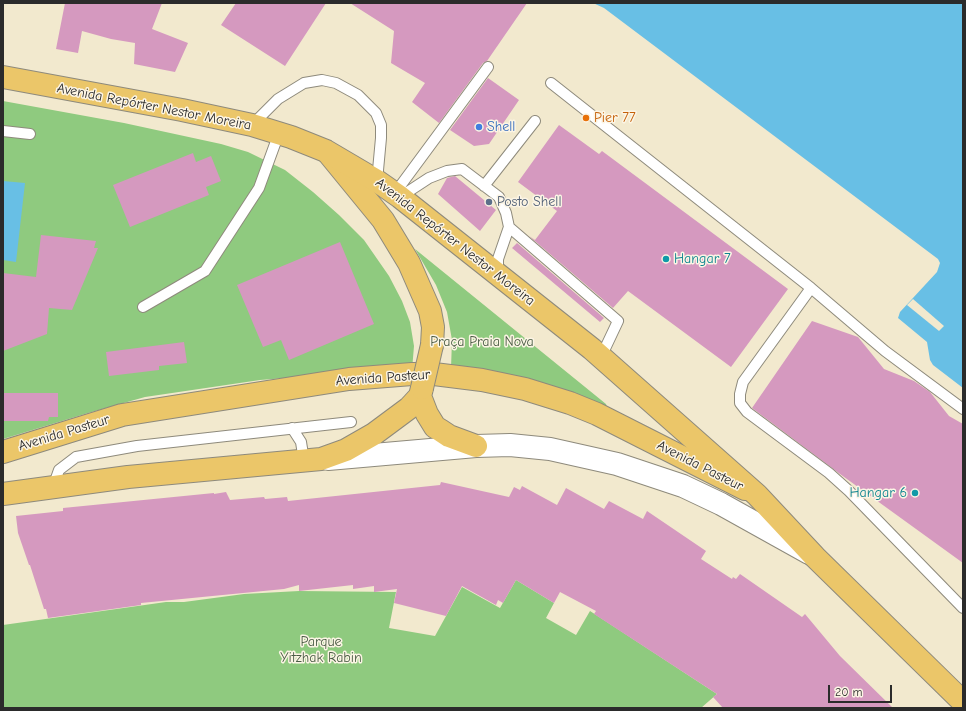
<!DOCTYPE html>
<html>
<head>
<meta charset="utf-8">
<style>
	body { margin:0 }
	#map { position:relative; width:966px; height:711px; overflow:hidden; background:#f2e9ce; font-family:"Comic Neue",sans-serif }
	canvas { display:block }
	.frame { position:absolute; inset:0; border:4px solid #2b2b2b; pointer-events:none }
	.scale { position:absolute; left:828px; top:685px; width:64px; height:18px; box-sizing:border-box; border:2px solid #2b2b2b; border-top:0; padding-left:5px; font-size:12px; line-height:14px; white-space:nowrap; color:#2b2b2b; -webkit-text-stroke:3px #fcf5e5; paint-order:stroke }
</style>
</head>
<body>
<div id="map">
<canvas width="966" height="711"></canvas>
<div class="frame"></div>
<div class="scale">20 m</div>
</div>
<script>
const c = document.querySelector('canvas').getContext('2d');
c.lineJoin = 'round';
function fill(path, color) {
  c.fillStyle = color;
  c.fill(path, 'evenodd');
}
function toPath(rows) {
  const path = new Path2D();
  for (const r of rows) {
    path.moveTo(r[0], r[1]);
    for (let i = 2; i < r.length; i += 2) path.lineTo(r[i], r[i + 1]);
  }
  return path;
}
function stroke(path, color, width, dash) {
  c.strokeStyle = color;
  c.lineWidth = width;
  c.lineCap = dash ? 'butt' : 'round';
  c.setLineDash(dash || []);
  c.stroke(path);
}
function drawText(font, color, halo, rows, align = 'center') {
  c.font = font + ' "Comic Neue",sans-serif';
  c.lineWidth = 3;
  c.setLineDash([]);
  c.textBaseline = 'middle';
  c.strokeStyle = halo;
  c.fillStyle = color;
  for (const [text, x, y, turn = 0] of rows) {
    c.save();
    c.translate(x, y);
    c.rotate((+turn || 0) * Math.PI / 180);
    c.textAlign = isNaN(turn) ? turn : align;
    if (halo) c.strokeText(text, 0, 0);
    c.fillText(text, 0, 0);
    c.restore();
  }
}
fill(toPath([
	[3,101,124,123,221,144,248,152,285,170,313,192,339,215,364,240,389,276,402,301,410,322,414,346,412,370,349,373,260,380,145,397,88,413,3,439],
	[415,249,606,404,607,407,451,368,452,340,447,312,436,285],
	[516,580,554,603,546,618,576,635,590,611,717,694,701,708,3,708,3,625,166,602,184,602,244,594,299,591,396,592,389,628,435,636,462,587,500,608]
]), '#8fca7f');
fill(toPath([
	[593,3,963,3,963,388,933,365,930,360,927,342,898,318,900,312,937,272,940,263,938,259,604,8],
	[3,181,25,183,16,262,3,260]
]), '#68bfe5');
fill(toPath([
	[913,299,944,326,939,331,907,305]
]), '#f2e9ce');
fill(toPath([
	[65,3,162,3,152,29,188,43,175,72,134,64,135,43,111,39,82,31,78,53,56,49],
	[236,3,326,3,285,66,221,25],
	[350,3,527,3,487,61,483,63,439,123,412,102,425,83,391,63,394,31],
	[488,78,519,100,489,144,474,146,450,130],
	[559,125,599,154,602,151,788,289,731,367,628,291,613,308,529,236,535,240,557,211,518,182],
	[193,153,196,162,211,156,221,181,206,187,209,195,130,227,113,185],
	[455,176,496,210,480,231,438,194,447,178],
	[41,235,96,241,94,248,98,248,72,310,49,308,47,334,3,351,3,273,36,277],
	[340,242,374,324,289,360,281,340,263,347,237,285],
	[517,243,604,318,600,322,512,248],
	[812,321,858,337,884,369,914,381,930,392,949,416,963,424,963,563,840,474,752,408],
	[184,342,187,363,159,366,159,370,109,376,106,352],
	[3,393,58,393,58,417,49,417,48,421,3,421],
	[441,482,509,497,514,487,520,490,522,486,557,505,566,488,604,509,609,501,643,519,647,511,706,551,701,559,732,579,733,577,736,579,740,574,802,617,805,614,840,656,893,708,723,708,713,697,717,694,594,614,596,611,560,592,554,603,516,580,503,603,498,600,496,605,462,586,446,616,394,603,397,589,374,592,374,586,353,589,353,585,299,591,299,585,284,589,141,603,141,605,48,618,46,609,44,609,30,565,29,565,18,533,16,516,63,511,63,508,214,493,214,494,226,492,230,500,264,497,265,499,287,497,288,501,440,485]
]), '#d599bf');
const service = toPath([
	[551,83,811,288,885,351,963,409],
	[252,125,278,99,304,83,322,80,336,83,358,95,376,113,381,125,381,138,377,181],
	[3,131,30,134],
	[484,186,535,121],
	[395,193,488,67],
	[400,197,429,178,447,171,462,169,499,197,506,213,509,227,498,259,498,273],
	[509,227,618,321,601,357],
	[811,288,743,382,740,394,740,403,747,412,829,473,849,491,963,608],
	[143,307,205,271,259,188,279,133],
	[292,428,301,442,304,461],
	[53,487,59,470,76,457,137,446,351,422]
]);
const tertiary = toPath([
	[328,459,476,446,510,445,550,449,617,464,683,486,721,504,809,553]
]);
const primary = toPath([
	[329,154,383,220,409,263,430,311,433,327,432,345],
	[420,396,427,414,435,427,440,430,449,436,476,446],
	[3,452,122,415,349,379,412,374,434,374,482,380,525,389,570,403,597,414,745,489],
	[3,494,128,477,321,459,346,450,374,434,409,408,420,396,422,388]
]);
const trunk = toPath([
	[3,77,182,110,252,125,291,137,326,151,377,181,400,197,592,349,757,495,815,557,963,702]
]);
stroke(service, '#8e8a7c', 12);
stroke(tertiary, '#8e8a7c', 24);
stroke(primary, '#8e8a7c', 24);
stroke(trunk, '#8e8a7c', 24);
stroke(service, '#fff', 10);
stroke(tertiary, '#fff', 22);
stroke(primary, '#ebc669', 22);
stroke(trunk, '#ebc669', 22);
const primaryBridge = toPath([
	[422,388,432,345]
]);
stroke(primaryBridge, '#8e8a7c', 24, []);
stroke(primaryBridge, '#ebc669', 22);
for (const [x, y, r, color] of [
	[586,118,4,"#e8710a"],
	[479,127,4,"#3f7fe0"],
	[489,202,4,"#5c6f8a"],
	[666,259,4,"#0f9aa8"],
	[915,493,4,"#0f9aa8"]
]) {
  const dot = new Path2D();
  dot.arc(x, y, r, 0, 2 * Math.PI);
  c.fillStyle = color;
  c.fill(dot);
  stroke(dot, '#fcf5e5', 1.5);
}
drawText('14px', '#2b2b2b', '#fcf5e5', [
	["Avenida Repórter Nestor Moreira",154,107,11],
	["Avenida Repórter Nestor Moreira",455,242,38],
	["Avenida Pasteur",383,378,-4],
	["Avenida Pasteur",64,433,-17],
	["Avenida Pasteur",700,466,27]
]);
drawText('14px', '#c56008', '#fcf5e5', [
	["Pier 77",594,118]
], 'left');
drawText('14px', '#366cbe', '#fcf5e5', [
	["Shell",487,127]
], 'left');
drawText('14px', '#4e5e75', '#fcf5e5', [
	["Posto Shell",497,202]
], 'left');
drawText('14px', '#0d838f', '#fcf5e5', [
	["Hangar 7",674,259],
	["Hangar 6",907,493,"right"]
], 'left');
drawText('14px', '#495b44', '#fcf5e5', [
	["Praça Praia Nova",482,342],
	["Parque",321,642],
	["Yitzhak Rabin",321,658]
]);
</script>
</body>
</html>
